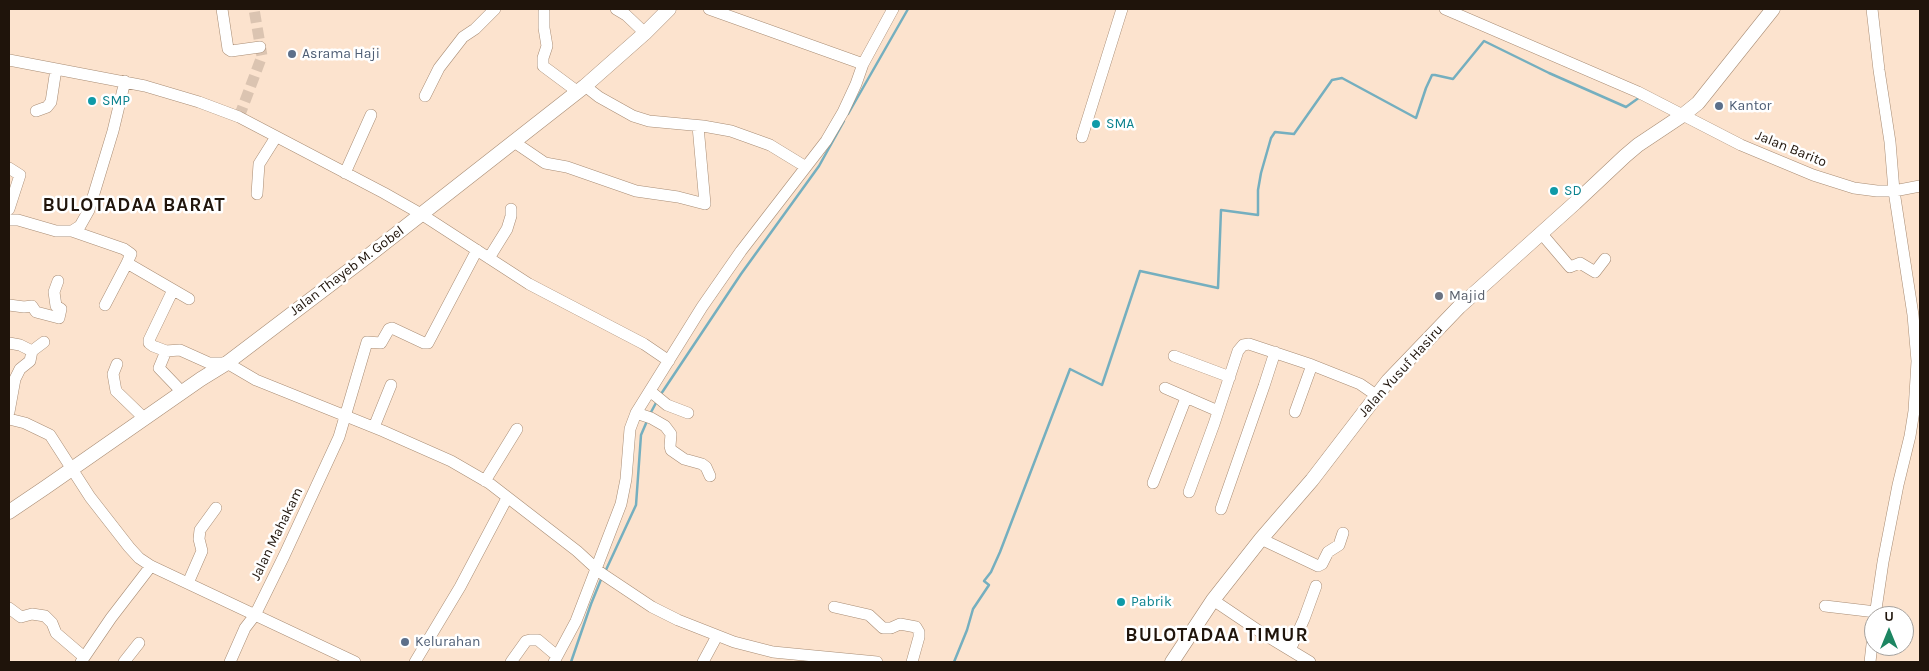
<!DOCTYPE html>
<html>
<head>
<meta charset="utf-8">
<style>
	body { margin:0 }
	#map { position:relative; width:1929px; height:671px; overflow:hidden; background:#fce3ce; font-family:Karla,sans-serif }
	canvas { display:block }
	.frame { position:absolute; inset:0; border:10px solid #1f140b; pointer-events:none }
	.north { position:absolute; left:1864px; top:606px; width:50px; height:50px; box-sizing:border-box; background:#fff; border:1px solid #a5a19d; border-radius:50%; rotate:0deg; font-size:14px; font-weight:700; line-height:20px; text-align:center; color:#1f140b }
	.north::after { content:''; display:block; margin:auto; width:18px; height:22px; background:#1d8662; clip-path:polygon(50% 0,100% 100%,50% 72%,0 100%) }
</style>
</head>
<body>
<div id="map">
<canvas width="1929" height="671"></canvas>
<div class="frame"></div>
<div class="north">U</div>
</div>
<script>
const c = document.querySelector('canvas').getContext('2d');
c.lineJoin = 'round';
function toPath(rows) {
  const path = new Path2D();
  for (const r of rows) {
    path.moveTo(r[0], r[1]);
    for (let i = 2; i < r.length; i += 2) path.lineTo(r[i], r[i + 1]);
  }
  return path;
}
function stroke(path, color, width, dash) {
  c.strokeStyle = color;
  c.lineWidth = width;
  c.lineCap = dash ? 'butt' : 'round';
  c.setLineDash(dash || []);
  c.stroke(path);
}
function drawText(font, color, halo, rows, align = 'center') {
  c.font = font + ' Karla,sans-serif';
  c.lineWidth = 5;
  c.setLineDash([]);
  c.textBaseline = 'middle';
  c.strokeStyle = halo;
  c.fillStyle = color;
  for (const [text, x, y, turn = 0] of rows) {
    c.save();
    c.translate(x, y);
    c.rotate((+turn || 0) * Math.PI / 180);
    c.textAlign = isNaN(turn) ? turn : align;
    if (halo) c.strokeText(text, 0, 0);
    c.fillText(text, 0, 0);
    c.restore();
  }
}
stroke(toPath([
	[848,114,908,9],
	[661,394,741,274,819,166,844,121],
	[650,414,657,401],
	[605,572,636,505,641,435,647,421],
	[571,662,591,604,602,577],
	[954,662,967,630,973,609,989,585,984,581,991,572,1000,552,1070,369,1102,385,1140,271,1218,288,1221,210,1258,215,1258,190,1261,173,1271,138,1275,132,1294,134,1332,80,1342,78,1416,118,1426,88,1432,75,1435,75,1453,79,1484,41,1549,73,1626,107,1640,97]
]), '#75afbf', 2.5);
stroke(toPath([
	[239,117,262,56,254,9]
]), '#dbc4b1', 11, [11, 5.5]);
const minor = toPath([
	[222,9,228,49,231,51,260,47],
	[616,9,626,15,645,33],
	[709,9,863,64],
	[1445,9,1638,92,1741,145,1813,175,1854,188,1877,191,1894,191,1920,186],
	[1872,9,1879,70,1890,142,1894,191,1913,315,1917,361,1914,411,1910,436,1898,485,1883,562,1875,616],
	[544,11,544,28,547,46,543,58,543,66,578,92],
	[9,60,145,86,199,102,239,117,384,193,421,214,529,284,644,344,669,361],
	[585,86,599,97,633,116,649,121,703,126,731,131,770,145,806,167],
	[425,96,439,68,463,37,475,29,495,9],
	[36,111,47,107,51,102,56,69],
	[1082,137,1122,9],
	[514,142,545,163,567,167,636,191,678,197,705,204,698,126],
	[9,168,20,175,9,209],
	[345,173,371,115],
	[257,194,259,164,276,137],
	[9,220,18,220,56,231,72,231,124,249,131,254,127,263,189,299],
	[72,231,80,226,89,210,113,131,125,81],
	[1541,233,1570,267,1580,263,1595,272,1605,259],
	[489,258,507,229,511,216,511,209],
	[173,290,149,340,149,343,153,346,166,351,180,350,209,363,227,363,256,380,383,431,451,461,489,483,577,551,601,573,652,607,678,620,734,642,773,652,877,662],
	[9,305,24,307,32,306,36,312,59,318,61,309,56,306,54,292,58,281],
	[105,305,127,263],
	[9,343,20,345,32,351,44,342],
	[166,351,159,368,182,392],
	[1174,356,1230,377],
	[117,364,113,374,116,391,145,419],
	[1312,365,1360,384,1376,395],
	[1165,388,1218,411],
	[650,391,667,405,688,413],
	[9,412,15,379,20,369,30,361,32,351],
	[636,413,651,418,665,426,671,434,670,446,671,450,684,459,702,464,706,467,710,476],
	[9,419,25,423,50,435,90,497,129,547,139,558,151,566,355,662],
	[374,427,391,385],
	[485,481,517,429],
	[1153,483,1186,398],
	[1189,492,1214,424,1238,351,1243,345,1249,344,1312,365,1295,412],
	[1221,509,1264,386,1275,352],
	[1261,539,1318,566,1322,564,1328,552,1339,545,1343,533],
	[188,583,202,551,199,539,200,530,216,508],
	[1213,600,1262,633,1310,662],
	[1825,606,1876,612],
	[834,607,869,615,883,628,891,628,900,624,916,627,919,632,919,637,912,662],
	[9,608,21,617,32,614,45,616,52,623,56,633,84,657],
	[1290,650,1304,619,1316,586],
	[81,662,111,618,151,566],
	[124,662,139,643],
	[230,662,245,628,255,615,284,556,339,437,367,342,381,343,389,329,392,328,424,343,428,343,477,250],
	[415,662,460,587,507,498],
	[511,662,526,641,530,640,538,640,557,656],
	[554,662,576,621,621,504,626,479,630,429,636,413,702,307,741,251,826,141,843,112,856,84,863,64,893,9],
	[703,662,717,636],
	[1870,662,1874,627]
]);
const major = toPath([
	[9,512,46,487,201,379,227,363,368,256,585,86,645,33,669,9],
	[1172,662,1213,600,1261,539,1312,480,1388,381,1459,307,1575,203,1625,156,1638,145,1683,115,1698,103,1773,9]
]);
stroke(minor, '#a88c74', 12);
stroke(major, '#a88c74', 15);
stroke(minor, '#fff', 11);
stroke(major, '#fff', 14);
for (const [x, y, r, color] of [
	[292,54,5,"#5c6f8a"],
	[92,101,5,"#0f9aa8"],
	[1719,106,5,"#5c6f8a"],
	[1096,124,5,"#0f9aa8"],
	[1554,191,5,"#0f9aa8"],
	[1439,296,5,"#6b7280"],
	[1121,602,5,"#0f9aa8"],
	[405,642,5,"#5c6f8a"]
]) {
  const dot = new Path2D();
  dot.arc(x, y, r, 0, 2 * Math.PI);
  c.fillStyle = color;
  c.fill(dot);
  stroke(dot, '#fff', 2);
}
drawText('14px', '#4e5e75', '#fff', [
	["Asrama Haji",302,54],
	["Kantor",1729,106],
	["Kelurahan",415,642]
], 'left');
drawText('14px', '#0d838f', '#fff', [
	["SMP",102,101],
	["SMA",1106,124],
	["SD",1564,191],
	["Pabrik",1131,602]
], 'left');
drawText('14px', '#1f140b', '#fff', [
	["Jalan Barito",1791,149,22],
	["Jalan Thayeb M. Gobel",347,271,-37],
	["Jalan Yusuf Hasiru",1401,371,-48],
	["Jalan Mahakam",277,534,-64]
]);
drawText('14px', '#5b616d', '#fff', [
	["Majid",1449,296]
], 'left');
c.letterSpacing = '1px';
drawText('bold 19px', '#1f140b', '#fff', [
	["BULOTADAA BARAT",134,206],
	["BULOTADAA TIMUR",1217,636]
]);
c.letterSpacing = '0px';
</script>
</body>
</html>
